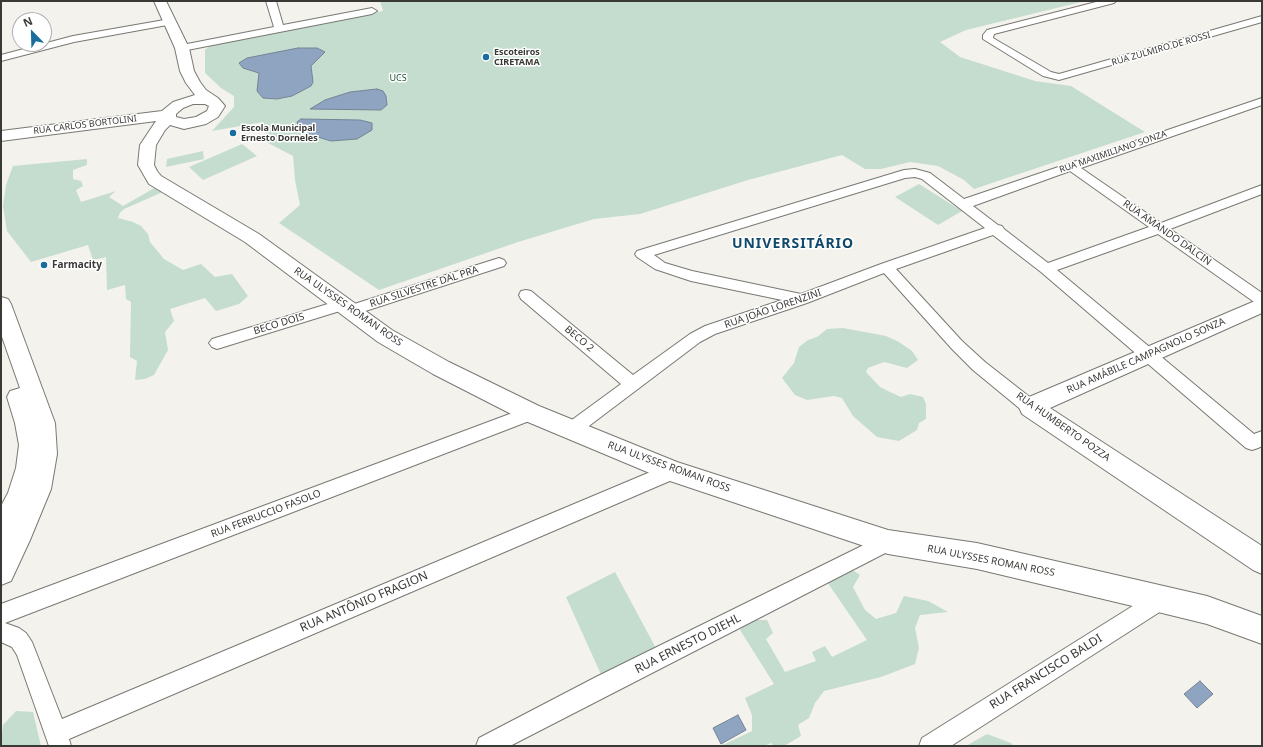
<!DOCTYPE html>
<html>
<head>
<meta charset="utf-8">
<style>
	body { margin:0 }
	#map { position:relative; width:1263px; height:747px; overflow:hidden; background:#f4f2ec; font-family:"Noto Sans",sans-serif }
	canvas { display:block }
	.frame { position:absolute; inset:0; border:2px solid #393936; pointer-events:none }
	.north { position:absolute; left:12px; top:12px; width:40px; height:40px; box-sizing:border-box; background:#fff; border:1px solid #b0b0af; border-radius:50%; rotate:337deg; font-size:11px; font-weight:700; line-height:16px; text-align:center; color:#393936 }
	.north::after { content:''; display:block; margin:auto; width:14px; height:18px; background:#196d9e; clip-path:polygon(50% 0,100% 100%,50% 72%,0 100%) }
</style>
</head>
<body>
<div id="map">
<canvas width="1263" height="747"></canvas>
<div class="frame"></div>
<div class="north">N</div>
</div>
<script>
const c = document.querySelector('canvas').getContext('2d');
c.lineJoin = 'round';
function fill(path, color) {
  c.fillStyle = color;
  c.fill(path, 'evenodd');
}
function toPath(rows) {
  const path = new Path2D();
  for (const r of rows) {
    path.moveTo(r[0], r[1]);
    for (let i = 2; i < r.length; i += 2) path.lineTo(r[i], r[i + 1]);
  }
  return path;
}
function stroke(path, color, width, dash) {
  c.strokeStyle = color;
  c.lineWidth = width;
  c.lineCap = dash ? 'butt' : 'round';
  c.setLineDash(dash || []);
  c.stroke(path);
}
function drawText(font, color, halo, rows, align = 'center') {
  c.font = font + ' "Noto Sans",sans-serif';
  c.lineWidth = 3;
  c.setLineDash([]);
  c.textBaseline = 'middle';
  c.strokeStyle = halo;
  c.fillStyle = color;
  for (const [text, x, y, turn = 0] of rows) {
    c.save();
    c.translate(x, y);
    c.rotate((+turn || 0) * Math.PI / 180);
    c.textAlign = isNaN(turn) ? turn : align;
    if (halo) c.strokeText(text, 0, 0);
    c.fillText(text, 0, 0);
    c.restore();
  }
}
fill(toPath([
	[380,1,1085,1,966,30,940,42,960,57,1035,81,1071,86,1145,132,974,189,964,180,938,166,910,162,881,169,865,169,842,155,748,180,640,214,594,219,518,242,379,290,279,223,300,205,295,180,293,156,268,143,263,122,212,131,234,107,234,96,221,88,205,73,205,50,211,45,383,11],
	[242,144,257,156,203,180,189,167],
	[203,151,204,159,166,167,167,159],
	[87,159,87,165,73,170,73,179,81,181,83,186,76,190,81,202,116,191,109,197,123,206,158,186,165,191,124,209,120,213,118,218,133,222,141,226,148,234,150,242,164,259,183,270,201,264,215,277,232,274,248,296,239,304,216,311,205,298,170,309,174,321,165,332,168,350,154,375,145,379,135,380,137,361,130,357,131,302,126,299,125,285,107,290,106,257,93,260,88,245,31,262,7,231,3,206,6,185,13,166],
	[919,184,962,211,938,225,895,197],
	[843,328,886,336,899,342,912,351,918,360,907,368,884,362,868,368,866,372,880,387,890,392,901,397,910,394,923,397,926,404,926,419,919,423,917,430,899,441,877,437,853,416,842,398,834,396,807,400,795,395,782,378,794,363,799,347,808,340,817,337,827,329],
	[848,567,860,575,853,587,865,610,876,619,896,613,904,596,928,601,948,612,920,615,915,628,919,648,915,664,881,677,824,691,815,703,809,718,798,725,801,736,784,746,774,746,771,743,764,746,721,746,752,731,752,715,745,698,774,684,740,630,745,624,756,620,767,620,773,633,766,639,785,672,816,661,812,652,825,646,832,657,867,640,825,579],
	[615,572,658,652,604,681,566,597],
	[16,711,33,712,41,746,1,746,3,725],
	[987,734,1011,743,1014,746,966,746]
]), '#c4ddce');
const water = toPath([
	[298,48,317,48,325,52,311,66,313,82,311,86,292,96,277,99,263,98,257,91,259,73,243,68,239,63,247,58,298,48],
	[377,89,383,91,386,96,387,105,381,110,310,109,325,100,350,92,377,89],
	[301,119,360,120,372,123,372,130,357,139,331,141,311,135,298,125,297,122,301,119],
	[1200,681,1213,694,1197,708,1184,694,1200,681],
	[738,715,746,730,721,744,713,728,738,715]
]);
fill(water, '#8fa4c1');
stroke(water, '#758497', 1);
const street = toPath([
	[266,1,276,1,283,25,372,8,377,11,372,14,182,51,177,48,182,45,274,27,266,1],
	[1100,1,1116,1,1114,3,994,34,993,38,1051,72,1059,74,1262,16,1262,22,1059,80,1043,76,983,39,983,35,987,30,1100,1],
	[170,19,175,22,173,24,74,42,1,61,1,55,73,36,170,19],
	[1262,98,1262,105,1081,168,1161,223,1262,185,1262,194,1170,229,1262,293,1262,305,1257,304,1158,234,1057,270,1254,434,1262,431,1262,446,1258,448,1252,450,1246,448,1041,272,993,235,896,269,962,341,985,362,1036,402,1038,407,1036,412,1030,414,1024,412,973,370,952,349,884,273,807,303,715,334,700,342,577,435,571,437,565,435,562,430,565,425,621,384,521,299,519,295,521,291,526,290,531,291,633,375,690,334,705,326,782,300,691,281,655,269,637,257,635,254,637,251,904,170,915,169,930,173,964,199,1262,98],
	[1070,171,1149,227,1048,263,1004,229,1002,226,998,225,973,206,1070,171],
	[915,177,922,179,985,228,881,264,801,294,692,271,665,263,654,255,905,178,915,177],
	[499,258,504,260,506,263,504,266,350,316,345,315,343,310,217,349,212,347,209,343,212,339,341,300,346,301,348,306,499,258],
	[531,406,537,408,539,413,537,418,5,623,19,628,26,633,32,642,62,719,667,465,673,463,679,465,682,471,679,477,69,739,71,746,49,746,17,655,12,647,1,642,1,604,531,406],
	[888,533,895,536,898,542,895,548,510,746,476,746,479,738,596,677,888,533],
	[1162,589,1169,592,1172,599,1169,606,951,746,919,746,922,738,1155,592,1162,589]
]);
const secondary = toPath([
	[154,1,166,1,189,48,194,71,200,82,206,90,218,98,225,106,218,117,206,124,184,129,170,125,165,130,156,145,154,165,157,171,161,176,259,234,392,330,449,362,539,406,677,462,888,530,977,543,1207,596,1262,616,1262,644,1207,624,1162,613,977,569,888,554,664,479,523,420,433,374,378,342,245,242,149,184,138,165,140,145,156,121,1,141,1,131,162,111,173,102,195,95,186,83,180,71,175,48,154,1],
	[193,104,205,104,209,106,207,111,196,117,184,119,176,117,176,114,183,108,193,104],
	[1,297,8,299,11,304,55,423,57,454,51,489,30,540,11,581,1,585,1,506,8,493,16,468,19,445,15,423,7,397,10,391,20,388,1,334,1,297],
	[1262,298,1262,313,1050,408,1262,546,1262,574,1253,570,1022,414,1019,407,1022,400,1262,298]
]);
stroke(street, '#797872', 2);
stroke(secondary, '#797872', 2);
fill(street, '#fff');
fill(secondary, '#fff');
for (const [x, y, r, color] of [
	[486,57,4,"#196d9e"],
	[233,133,4,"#196d9e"],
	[44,265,4,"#196d9e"]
]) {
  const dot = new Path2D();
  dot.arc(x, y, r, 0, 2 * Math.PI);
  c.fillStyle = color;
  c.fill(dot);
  stroke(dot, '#fff', 1.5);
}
drawText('9px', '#393936', '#fff', [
	["RUA ZULMIRO DE ROSSI",1161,49,-16],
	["RUA CARLOS BORTOLINI",85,125,-7],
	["RUA MAXIMILIANO SONZA",1113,152,-19]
]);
drawText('bold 9px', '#393936', '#fff', [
	["Escoteiros",494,52],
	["CIRETAMA",494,62],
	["Escola Municipal",241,128],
	["Ernesto Dorneles",241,138]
], 'left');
drawText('9px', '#155337', '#fff', [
	["UCS",398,78]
]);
drawText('10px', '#393936', '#fff', [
	["RUA AMANDO DALCIN",1167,233,35],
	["RUA SILVESTRE DAL PRA",424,287,-18],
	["RUA ULYSSES ROMAN ROSS",348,307,35],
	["RUA JOÃO LORENZINI",773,309,-19],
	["BECO DOIS",279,324,-17],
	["BECO 2",579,339,40],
	["RUA AMÁBILE CAMPAGNOLO SONZA",1146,356,-24],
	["RUA HUMBERTO POZZA",1063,427,35],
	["RUA ULYSSES ROMAN ROSS",669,467,20],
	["RUA FERRUCCIO FASOLO",266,514,-21],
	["RUA ULYSSES ROMAN ROSS",991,561,11]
]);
drawText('bold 10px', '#393936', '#fff', [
	["Farmacity",52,265]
], 'left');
drawText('12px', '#393936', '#fff', [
	["RUA ANTÔNIO FRAGION",364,602,-23],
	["RUA ERNESTO DIEHL",688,644,-27],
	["RUA FRANCISCO BALDI",1046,672,-32]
]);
c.letterSpacing = '1px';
drawText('bold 14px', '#10496b', '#fff', [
	["UNIVERSITÁRIO",793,244]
]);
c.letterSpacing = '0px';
</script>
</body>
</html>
